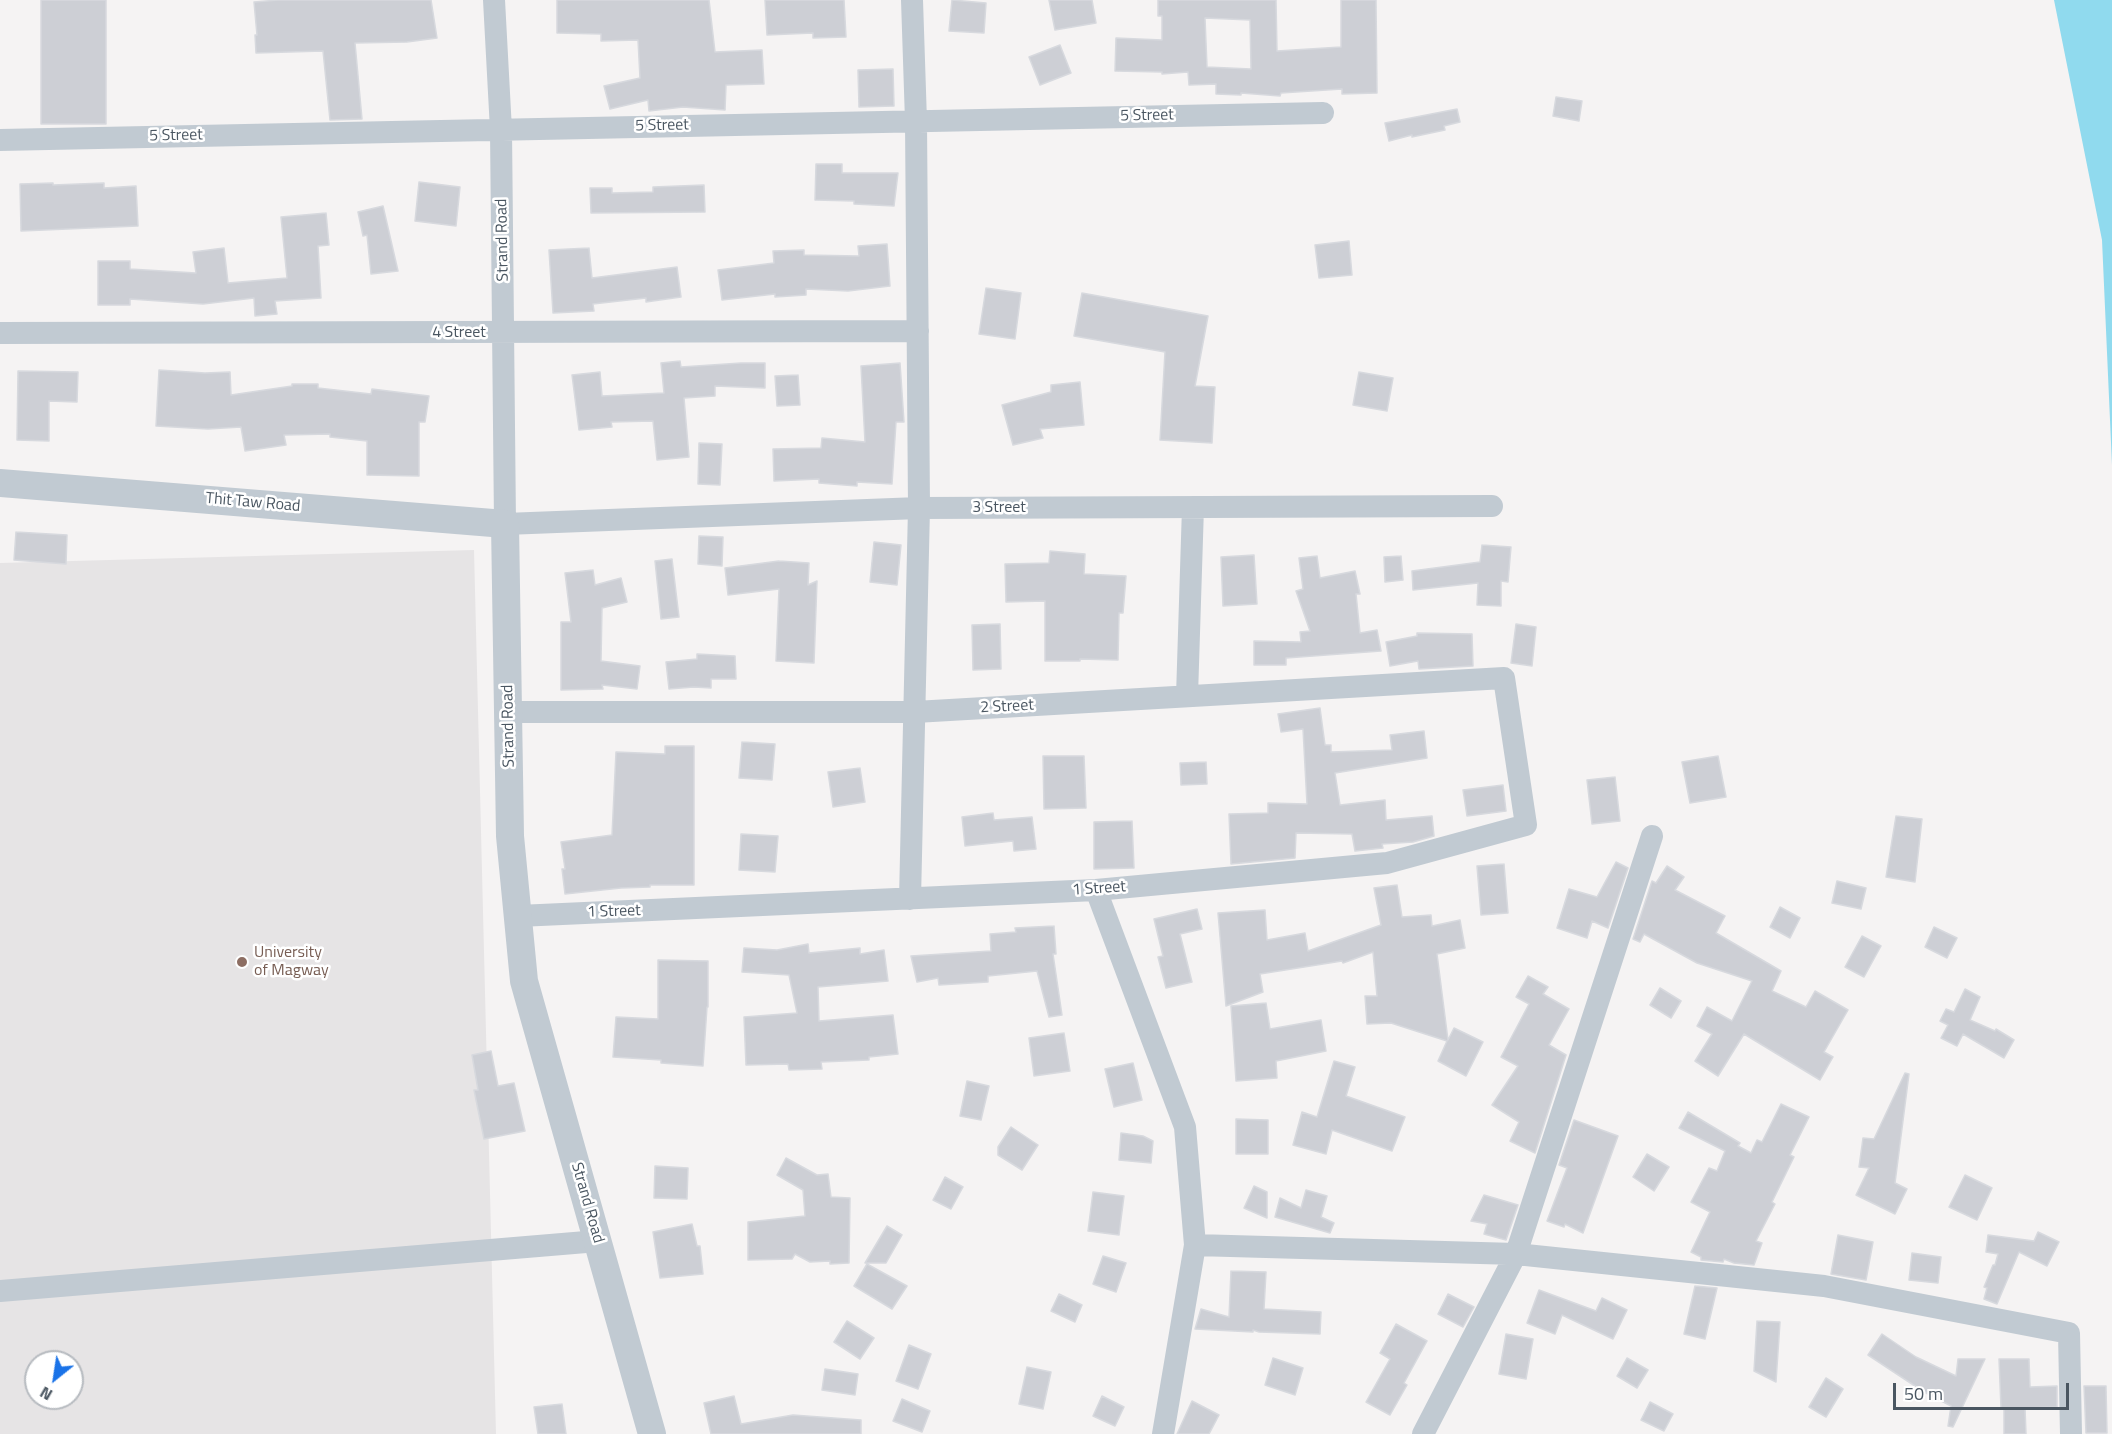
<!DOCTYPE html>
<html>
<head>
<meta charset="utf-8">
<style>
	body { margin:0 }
	#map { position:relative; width:2112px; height:1434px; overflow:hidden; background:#f5f3f3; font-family:"Titillium Web",sans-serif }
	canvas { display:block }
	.north { position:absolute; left:24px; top:1350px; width:60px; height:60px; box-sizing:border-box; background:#fff; border:2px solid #b7bbc0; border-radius:50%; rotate:210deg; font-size:16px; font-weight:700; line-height:24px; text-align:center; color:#4a5661 }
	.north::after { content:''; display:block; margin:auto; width:21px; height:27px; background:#1a73e8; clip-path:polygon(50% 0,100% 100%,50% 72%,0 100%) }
	.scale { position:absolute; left:1893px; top:1383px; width:176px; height:27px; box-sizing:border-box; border:3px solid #4a5661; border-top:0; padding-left:8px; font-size:18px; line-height:21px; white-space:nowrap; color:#4a5661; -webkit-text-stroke:4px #fff; paint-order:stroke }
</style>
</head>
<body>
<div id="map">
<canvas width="2112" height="1434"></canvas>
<div class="north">N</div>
<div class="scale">50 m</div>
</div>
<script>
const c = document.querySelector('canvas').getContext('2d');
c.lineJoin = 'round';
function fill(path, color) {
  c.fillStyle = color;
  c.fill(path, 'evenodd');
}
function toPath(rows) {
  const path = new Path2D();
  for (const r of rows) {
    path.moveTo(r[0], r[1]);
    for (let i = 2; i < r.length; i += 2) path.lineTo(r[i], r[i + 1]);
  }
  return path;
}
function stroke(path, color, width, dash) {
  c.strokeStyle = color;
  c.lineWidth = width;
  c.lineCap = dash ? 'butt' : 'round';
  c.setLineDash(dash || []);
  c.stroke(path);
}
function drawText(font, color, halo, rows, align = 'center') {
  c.font = font + ' "Titillium Web",sans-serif';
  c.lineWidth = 5;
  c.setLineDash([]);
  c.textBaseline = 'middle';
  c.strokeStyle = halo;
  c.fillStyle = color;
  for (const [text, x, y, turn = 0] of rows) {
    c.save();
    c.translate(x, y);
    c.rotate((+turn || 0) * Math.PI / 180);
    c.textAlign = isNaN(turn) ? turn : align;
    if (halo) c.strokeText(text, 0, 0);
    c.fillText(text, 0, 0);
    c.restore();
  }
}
fill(toPath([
	[474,550,496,1434,0,1434,0,563],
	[36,1362,72,1362,72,1398,36,1398]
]), '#e6e4e5');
fill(toPath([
	[2054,0,2112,0,2112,465,2102,240]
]), '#90daee');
const building = toPath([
	[41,0,106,0,106,124,41,124,41,0],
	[278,0,431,0,437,38,407,42,355,43,362,119,330,120,323,51,256,53,255,35,257,35,254,2,278,0],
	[557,0,709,0,715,52,762,50,764,84,726,85,725,110,683,107,649,111,648,100,610,109,604,86,640,78,638,40,601,41,601,34,557,33,557,0],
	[765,0,844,0,846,37,813,38,813,33,767,35,765,0],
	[952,0,986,3,984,33,949,31,952,0],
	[1049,0,1092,0,1096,23,1055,30,1049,0],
	[1158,0,1276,0,1277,51,1341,47,1341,0,1376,0,1377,93,1342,94,1342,89,1281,93,1280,96,1241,93,1241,95,1216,94,1216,84,1189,85,1188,72,1162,74,1162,72,1115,71,1116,38,1162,40,1162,16,1158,16,1158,0],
	[1205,18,1250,20,1251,69,1207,67,1205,18],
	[1060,45,1071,73,1040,85,1029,57,1060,45],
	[893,69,894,106,859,107,858,70,893,69],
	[1556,97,1582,101,1579,121,1553,116,1556,97],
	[1457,109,1460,122,1444,126,1445,130,1412,137,1412,135,1389,141,1385,123,1457,109],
	[816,164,842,164,842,173,898,173,894,206,854,204,854,201,815,200,816,164],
	[419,182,460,187,456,226,415,221,419,182],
	[53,183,53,185,104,183,104,188,136,186,138,226,21,231,20,184,53,183],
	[704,185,705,212,591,213,590,188,612,188,612,193,653,192,653,187,704,185],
	[383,206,398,271,371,274,367,235,363,236,358,212,383,206],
	[326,213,329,245,318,246,321,298,275,301,277,314,255,316,254,298,203,304,130,299,130,305,98,305,98,261,130,261,130,269,196,273,193,252,224,248,228,283,287,278,281,217,326,213],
	[1349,241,1352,275,1319,278,1315,245,1349,241],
	[887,244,890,286,848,291,806,289,806,295,775,297,775,294,722,300,718,270,774,263,773,251,804,250,804,255,859,256,858,246,887,244],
	[589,248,592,278,677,267,681,297,646,302,646,298,593,304,594,311,553,313,549,250,589,248],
	[986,288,1021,293,1015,339,979,334,986,288],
	[1082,293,1208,316,1195,386,1215,387,1212,443,1160,440,1165,352,1074,336,1082,293],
	[680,361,681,367,741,363,765,363,765,388,715,386,715,396,684,398,689,457,657,460,653,421,611,422,612,427,579,430,572,375,600,372,602,396,664,393,661,363,680,361],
	[900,363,904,422,896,422,892,484,857,482,857,486,819,483,819,479,774,481,773,449,821,448,822,438,865,442,861,366,900,363],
	[159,370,205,373,230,372,231,395,292,386,292,384,318,384,318,388,371,394,372,389,429,396,425,422,419,422,419,476,367,475,367,441,330,437,330,434,284,435,286,445,245,451,241,427,208,429,156,426,159,370],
	[18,371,78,372,77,402,49,401,49,441,17,440,18,371],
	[1359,372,1393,378,1387,411,1353,405,1359,372],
	[798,375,800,405,777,406,775,376,798,375],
	[1080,382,1084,425,1040,429,1043,438,1013,445,1002,405,1051,392,1051,385,1080,382],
	[699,443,722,444,720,485,698,484,699,443],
	[16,532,67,535,66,564,14,560,16,532],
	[699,536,723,537,722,566,698,564,699,536],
	[874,542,901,545,897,585,870,582,874,542],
	[1482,545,1511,547,1508,582,1501,581,1501,606,1477,605,1478,583,1413,590,1412,571,1480,562,1482,545],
	[1050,551,1085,554,1084,574,1126,576,1123,613,1119,613,1118,660,1080,659,1080,661,1045,661,1045,601,1006,602,1005,564,1049,563,1050,551],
	[1254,555,1257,604,1223,606,1221,557,1254,555],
	[1317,556,1320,578,1355,571,1360,594,1356,594,1360,633,1377,630,1381,651,1286,658,1286,665,1254,665,1254,641,1301,642,1300,632,1310,631,1296,591,1303,589,1299,558,1317,556],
	[1401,556,1403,580,1385,582,1384,557,1401,556],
	[672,559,679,617,661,619,655,561,672,559],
	[779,561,809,563,808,585,817,581,814,663,776,661,779,589,728,595,725,568,779,561],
	[593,570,595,585,621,578,627,602,602,608,601,661,640,666,637,689,602,685,603,689,561,690,561,622,571,622,565,573,593,570],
	[1000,624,1001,669,973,670,972,625,1000,624],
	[1516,624,1536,627,1532,666,1511,663,1516,624],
	[1417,633,1472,634,1473,666,1419,669,1418,661,1390,666,1386,642,1417,636,1417,633],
	[697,654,735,656,736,679,711,679,711,688,694,687,669,689,666,662,697,659,697,654],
	[1320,708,1325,745,1331,745,1331,752,1392,750,1390,735,1424,731,1427,758,1335,773,1340,805,1385,800,1386,820,1432,816,1434,836,1413,842,1382,844,1383,848,1355,851,1352,834,1296,833,1295,858,1231,864,1229,814,1268,813,1268,803,1307,804,1303,729,1281,732,1278,714,1320,708],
	[742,742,775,744,772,780,739,778,742,742],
	[665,746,694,746,694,885,650,885,650,887,621,888,565,894,562,869,565,869,561,842,612,835,616,752,665,754,665,746],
	[1043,756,1084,756,1086,808,1044,809,1043,756],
	[1718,756,1726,797,1690,803,1682,762,1718,756],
	[1206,762,1207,784,1181,785,1180,763,1206,762],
	[860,768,865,802,833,807,828,772,860,768],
	[1615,777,1620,821,1592,824,1587,780,1615,777],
	[1503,785,1506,811,1467,816,1463,790,1503,785],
	[993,813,994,820,1032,817,1036,849,1014,851,1013,841,965,846,962,817,993,813],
	[1896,816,1922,819,1915,882,1886,877,1896,816],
	[1132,821,1134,868,1094,869,1094,822,1132,821],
	[741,834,778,836,775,872,739,870,741,834],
	[1616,862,1628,868,1608,928,1592,921,1587,938,1557,928,1569,889,1597,897,1616,862],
	[1504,864,1508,913,1481,915,1477,866,1504,864],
	[1667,866,1684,877,1675,890,1725,916,1716,933,1781,971,1772,991,1806,1007,1815,991,1848,1010,1824,1052,1833,1057,1820,1080,1744,1034,1718,1076,1695,1061,1712,1034,1697,1026,1707,1007,1732,1021,1752,981,1697,963,1644,934,1640,942,1633,939,1652,881,1656,883,1667,866],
	[1837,881,1866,888,1861,909,1832,903,1837,881],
	[1397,885,1402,917,1431,915,1432,926,1460,920,1465,948,1437,954,1448,1040,1454,1028,1483,1042,1466,1076,1438,1061,1447,1041,1391,1023,1367,1024,1365,996,1377,996,1373,952,1343,963,1342,961,1260,974,1263,992,1226,1006,1218,913,1265,910,1267,940,1305,933,1308,951,1381,925,1374,888,1397,885],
	[1780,907,1800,918,1790,938,1770,927,1780,907],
	[1197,909,1202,929,1180,934,1192,982,1166,988,1158,957,1163,956,1154,919,1197,909],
	[1054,926,1056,954,1053,954,1062,1015,1049,1017,1037,971,988,976,988,982,939,985,938,978,917,982,911,956,991,951,990,934,1016,932,1015,928,1054,926],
	[1934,927,1957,938,1947,958,1925,947,1934,927],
	[1862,936,1881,946,1864,977,1845,967,1862,936],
	[808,944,809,953,860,948,860,954,884,950,888,981,818,987,819,1021,893,1015,898,1054,869,1057,869,1060,821,1062,822,1069,789,1070,788,1064,746,1065,744,1017,797,1013,789,975,742,972,744,948,777,950,808,944],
	[658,960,708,961,708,1007,707,1007,703,1066,661,1063,661,1060,613,1057,616,1017,658,1019,658,960],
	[1528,976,1548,987,1543,994,1569,1009,1549,1045,1566,1055,1535,1153,1510,1141,1519,1122,1492,1105,1518,1066,1501,1057,1529,1004,1516,997,1528,976],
	[1660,988,1681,1001,1671,1018,1650,1005,1660,988],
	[1965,989,1980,997,1970,1020,1995,1031,1996,1029,2014,1040,2004,1058,1963,1034,1957,1046,1941,1038,1948,1025,1940,1021,1946,1009,1954,1012,1965,989],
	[1266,1003,1270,1029,1321,1020,1326,1051,1276,1061,1277,1078,1236,1081,1231,1006,1266,1003],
	[1064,1033,1070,1071,1034,1076,1029,1038,1064,1033],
	[491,1051,498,1086,514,1083,525,1131,484,1139,474,1090,478,1090,472,1055,491,1051],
	[1334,1061,1355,1067,1346,1096,1405,1117,1392,1151,1332,1130,1326,1154,1293,1145,1302,1112,1317,1117,1334,1061],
	[1133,1063,1142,1100,1114,1107,1105,1069,1133,1063],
	[1905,1073,1909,1074,1895,1183,1907,1189,1895,1214,1856,1195,1869,1168,1859,1167,1863,1138,1874,1139,1905,1073],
	[967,1081,989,1086,981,1120,960,1116,967,1081],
	[1781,1104,1809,1117,1790,1155,1794,1157,1772,1202,1775,1204,1756,1241,1762,1243,1754,1265,1734,1263,1724,1259,1723,1262,1701,1260,1701,1257,1691,1252,1710,1212,1691,1202,1709,1168,1717,1171,1725,1151,1679,1128,1688,1112,1740,1143,1738,1146,1751,1153,1757,1140,1762,1142,1781,1104],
	[1236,1119,1268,1120,1268,1154,1236,1154,1236,1119],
	[1574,1120,1618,1136,1583,1233,1565,1224,1564,1227,1547,1221,1567,1168,1559,1165,1574,1120],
	[1011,1127,1038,1145,1022,1170,998,1155,998,1147,1011,1127],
	[1121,1133,1143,1136,1153,1141,1151,1163,1119,1160,1121,1133],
	[1647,1154,1669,1167,1654,1191,1633,1177,1647,1154],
	[786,1158,817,1175,828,1174,831,1197,850,1198,849,1263,830,1264,830,1261,810,1262,795,1254,792,1259,748,1260,748,1222,805,1216,803,1190,777,1175,786,1158],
	[655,1166,688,1168,687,1199,654,1198,655,1166],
	[1965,1175,1992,1188,1977,1220,1949,1207,1965,1175],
	[945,1177,963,1187,951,1209,933,1200,945,1177],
	[1254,1186,1267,1192,1267,1218,1244,1208,1254,1186],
	[1306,1190,1327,1196,1321,1217,1334,1223,1330,1233,1275,1217,1280,1198,1301,1208,1306,1190],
	[1093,1192,1124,1196,1119,1235,1088,1231,1093,1192],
	[1484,1195,1518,1205,1506,1240,1484,1234,1487,1224,1471,1221,1484,1195],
	[692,1224,697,1246,700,1246,703,1274,660,1278,653,1232,692,1224],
	[887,1226,902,1235,886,1263,865,1263,887,1226],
	[2038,1232,2059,1242,2047,1266,2019,1252,1997,1304,1984,1299,1987,1288,1984,1287,1993,1265,1995,1265,1998,1254,1986,1252,1988,1235,2034,1241,2038,1232],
	[1838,1235,1873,1242,1866,1280,1831,1274,1838,1235],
	[1912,1253,1941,1257,1938,1283,1909,1280,1912,1253],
	[1103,1256,1126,1263,1116,1292,1093,1284,1103,1256],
	[867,1264,907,1286,892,1309,854,1286,867,1264],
	[1231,1271,1266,1272,1264,1309,1321,1312,1320,1334,1259,1332,1253,1330,1253,1332,1195,1329,1201,1309,1229,1317,1231,1271],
	[1695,1286,1717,1288,1705,1339,1684,1334,1695,1286],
	[1539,1290,1596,1311,1602,1298,1627,1310,1613,1339,1562,1315,1555,1334,1527,1323,1539,1290],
	[1059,1294,1082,1305,1075,1322,1051,1311,1059,1294],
	[1448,1294,1474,1307,1463,1327,1438,1314,1448,1294],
	[847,1321,874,1338,860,1359,834,1342,847,1321],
	[1757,1321,1780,1322,1776,1382,1754,1371,1757,1321],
	[1396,1324,1427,1341,1404,1383,1407,1385,1390,1415,1366,1402,1390,1359,1380,1353,1396,1324],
	[1506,1334,1533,1339,1526,1379,1499,1374,1506,1334],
	[1882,1334,1916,1357,1956,1376,1958,1359,1985,1359,1953,1427,1948,1426,1951,1406,1924,1392,1868,1355,1882,1334],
	[909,1345,931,1354,918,1389,896,1381,909,1345],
	[1273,1358,1303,1368,1295,1395,1265,1385,1273,1358],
	[1627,1358,1648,1370,1637,1388,1617,1376,1627,1358],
	[1999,1359,2029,1359,2030,1387,2057,1386,2057,1407,2025,1408,2026,1434,2004,1434,2004,1408,2001,1408,1999,1359],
	[1027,1367,1051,1372,1043,1409,1019,1404,1027,1367],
	[825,1369,858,1374,855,1395,822,1390,825,1369],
	[1826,1378,1843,1389,1826,1417,1809,1407,1826,1378],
	[2084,1386,2106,1386,2107,1433,2086,1433,2084,1386],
	[734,1396,741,1424,793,1415,861,1420,861,1434,711,1434,704,1403,734,1396],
	[1102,1396,1124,1407,1115,1426,1093,1416,1102,1396],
	[902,1399,930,1411,922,1432,893,1421,902,1399],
	[1192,1401,1219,1415,1209,1434,1177,1434,1192,1401],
	[1650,1402,1673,1414,1664,1431,1641,1420,1650,1402],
	[562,1404,566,1434,538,1434,534,1407,562,1404]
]);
fill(building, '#cdcfd5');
stroke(building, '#d7d9de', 1.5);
stroke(toPath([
	[494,0,501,130,505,524,919,508,1492,506],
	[0,140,1323,113],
	[0,333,918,331],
	[1187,696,1193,507],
	[509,712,915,712,1504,678,1526,825,1387,863,1096,890,518,916],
	[1096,890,1185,1127,1195,1245,1516,1254,1824,1286,2069,1333,2071,1434],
	[910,899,919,508,916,121,912,0],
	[0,1291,598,1241],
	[1163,1434,1195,1245],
	[1423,1434,1516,1254,1652,836]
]), '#c1cad2', 22);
stroke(toPath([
	[0,483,505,524,510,836,524,981,652,1434]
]), '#c1cad2', 28);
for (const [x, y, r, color] of [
	[242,962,6,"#8d6e63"]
]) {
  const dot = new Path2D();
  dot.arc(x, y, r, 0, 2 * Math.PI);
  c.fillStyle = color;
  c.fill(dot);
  stroke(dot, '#fff', 2);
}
drawText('16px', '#4a5661', '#fff', [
	["5 Street",1147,116,-1],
	["5 Street",662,126,-1],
	["5 Street",176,136,-1],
	["Strand Road",503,240,-91],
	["4 Street",459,333],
	["Thit Taw Road",253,503,5],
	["3 Street",999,508],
	["2 Street",1007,707,-3],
	["Strand Road",509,726,-91],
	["1 Street",1099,889,-4],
	["1 Street",614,912,-2],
	["Strand Road",587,1203,74]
]);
drawText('16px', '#785e54', '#fff', [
	["University",254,953],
	["of Magway",254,971]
], 'left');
</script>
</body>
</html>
